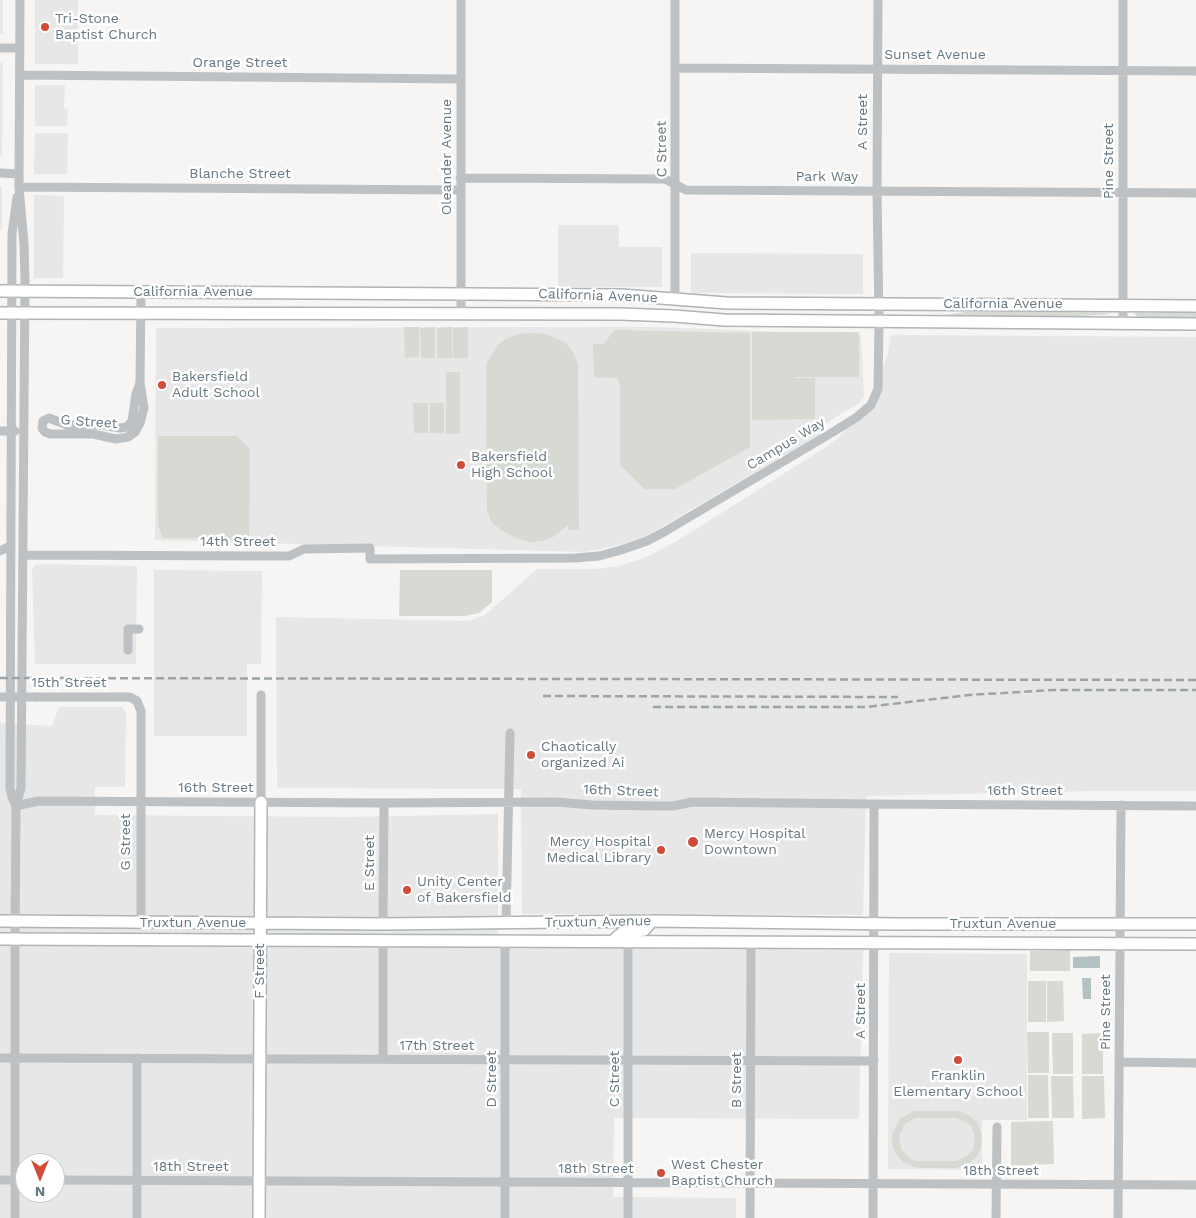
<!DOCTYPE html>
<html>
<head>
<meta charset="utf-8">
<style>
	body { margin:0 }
	#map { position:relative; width:1196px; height:1218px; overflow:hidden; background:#f6f5f3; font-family:"Work Sans",sans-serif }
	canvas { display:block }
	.north { position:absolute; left:15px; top:1153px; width:50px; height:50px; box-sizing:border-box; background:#fff; border:1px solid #c3c9cc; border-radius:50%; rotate:180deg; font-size:14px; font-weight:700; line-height:20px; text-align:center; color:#687880 }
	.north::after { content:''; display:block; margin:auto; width:18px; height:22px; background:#d04c39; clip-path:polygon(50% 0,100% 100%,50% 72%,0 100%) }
</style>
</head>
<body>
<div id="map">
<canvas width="1196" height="1218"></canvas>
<div class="north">N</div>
</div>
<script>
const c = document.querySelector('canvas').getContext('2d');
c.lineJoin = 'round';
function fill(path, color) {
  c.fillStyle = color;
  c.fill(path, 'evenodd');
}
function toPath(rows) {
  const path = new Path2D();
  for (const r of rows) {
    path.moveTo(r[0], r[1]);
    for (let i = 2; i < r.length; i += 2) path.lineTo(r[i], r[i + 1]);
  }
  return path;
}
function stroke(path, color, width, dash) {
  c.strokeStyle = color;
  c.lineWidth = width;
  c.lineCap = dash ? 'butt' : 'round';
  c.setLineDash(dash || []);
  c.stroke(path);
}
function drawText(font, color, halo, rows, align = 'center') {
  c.font = font + ' "Work Sans",sans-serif';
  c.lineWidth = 5;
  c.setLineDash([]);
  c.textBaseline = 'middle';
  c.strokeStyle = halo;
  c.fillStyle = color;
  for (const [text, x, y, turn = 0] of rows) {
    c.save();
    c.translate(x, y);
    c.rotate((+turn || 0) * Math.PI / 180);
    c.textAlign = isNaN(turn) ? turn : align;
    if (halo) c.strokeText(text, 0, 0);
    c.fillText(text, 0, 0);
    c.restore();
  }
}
fill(toPath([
	[0,0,3,0,3,34,0,34],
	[35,0,78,0,78,64,35,64],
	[0,63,3,63,2,156,0,156],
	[35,85,65,85,64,108,68,109,67,126,35,126],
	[35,133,68,133,67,174,34,174],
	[0,186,2,186,2,230,0,230],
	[34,195,64,196,63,278,34,278],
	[558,225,619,225,619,247,662,247,662,287,558,287],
	[691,253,863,254,863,294,691,293],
	[654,327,861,335,864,397,859,403,825,424,819,435,644,537,619,545,584,552,155,540,156,328],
	[891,335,1196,337,1196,791,1092,791,866,796,863,915,522,914,521,789,277,788,276,617,468,621,485,615,537,569,594,569,620,566,649,556,677,541,826,447,839,437,863,411,878,383,888,353],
	[41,564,137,566,136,664,35,664,32,569,36,565],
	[154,570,262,571,261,664,247,664,247,736,154,736],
	[0,704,0,723,52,726,59,707,122,707,126,712,125,787,95,787,95,815,346,817,498,814,498,947,863,950,859,1119,614,1118,613,1197,736,1198,736,1218,0,1218],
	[25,1163,55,1163,55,1193,25,1193],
	[889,953,1027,954,1027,1120,982,1120,982,1170,888,1169]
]), '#e6e7e6');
fill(toPath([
	[966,312,1068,312,1109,313,1109,314,1071,317,967,317,894,315,944,315],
	[1134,313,1196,313,1196,318,1143,318,1137,316],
	[404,327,419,327,419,357,405,358],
	[435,327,435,358,421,358,420,328],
	[452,327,452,358,437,358,437,328],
	[468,327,468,358,453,358,453,328],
	[614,330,750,333,750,447,675,489,645,489,620,465,620,385,617,378,594,377,593,344,604,344],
	[752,332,859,332,859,377,795,377,794,378,815,378,815,419,752,420],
	[533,333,546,334,566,343,573,352,578,364,579,530,569,530,568,525,553,537,542,541,529,542,516,538,503,531,492,523,487,510,486,375,487,363,498,345,506,339,519,334],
	[446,372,460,372,460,433,446,434],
	[413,403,428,403,428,433,414,433],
	[430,403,444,403,444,433,430,433],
	[158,436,237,436,250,449,249,539,163,538,158,525],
	[400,570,492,570,492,602,479,613,465,616,399,616],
	[1070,950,1070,971,1030,971,1030,951],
	[1028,981,1046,981,1046,1022,1028,1022],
	[1047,981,1063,981,1064,1021,1047,1022],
	[1027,1032,1049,1032,1049,1073,1028,1073],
	[1052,1033,1073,1033,1073,1074,1053,1074],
	[1103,1033,1103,1074,1082,1074,1082,1034],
	[1028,1075,1048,1075,1049,1118,1028,1118],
	[1051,1076,1073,1076,1074,1118,1052,1118],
	[1082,1076,1104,1076,1105,1118,1082,1119],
	[914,1111,959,1111,970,1116,978,1123,982,1135,981,1149,976,1157,968,1165,958,1168,921,1168,914,1167,903,1162,896,1154,893,1148,892,1135,900,1119],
	[915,1118,956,1118,966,1122,971,1126,975,1137,973,1150,968,1155,956,1161,916,1161,911,1159,901,1149,899,1135,906,1123],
	[1053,1121,1054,1164,1011,1166,1011,1122]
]), '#d6dad2');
fill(toPath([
	[1100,956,1100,968,1073,968,1073,957],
	[1082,978,1091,978,1091,999,1083,999]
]), '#b3c1c3');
const major = toPath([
	[0,291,621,295,727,303,1196,306],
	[0,313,620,314,674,316,724,320,1196,324],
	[0,921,383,924,652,921,897,924,1196,924],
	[0,939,1196,944],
	[615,939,622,933,644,930,652,921],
	[259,1218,261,802]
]);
stroke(major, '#afb4b6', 14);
stroke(toPath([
	[461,0,461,314],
	[675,0,675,298],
	[1123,0,1123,323],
	[0,48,20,48],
	[675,68,1196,71],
	[20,75,460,79],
	[0,173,19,174],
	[460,178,665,179,686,190,1196,193],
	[19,187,460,190],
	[140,383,136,394,132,421,127,427,120,428,102,425,67,425,49,418,43,421,42,428,45,432,50,434,93,434,116,439,128,437,135,432,140,423,144,408,140,383,141,292],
	[0,431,15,431],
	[0,551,10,546],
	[23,555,262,556,289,556,304,549,370,548,370,559,575,558,599,556,621,550,647,541,664,532,833,432,857,417,871,405,878,389,879,321,877,191,878,0],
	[128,650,128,629,139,629],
	[36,697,130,697,137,701,141,711,141,922],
	[261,802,261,695],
	[16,806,38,801,384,803,556,802,592,805,659,806,673,806,692,802,874,804,1196,806],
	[16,806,12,797,10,788,12,234,17,197],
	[506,923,510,733],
	[383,924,384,803],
	[383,940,383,1059],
	[0,1058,874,1061],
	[137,1058,137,1218],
	[1119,1062,1196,1063],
	[0,1180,25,1180],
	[55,1180,1196,1185],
	[15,1218,15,939,16,806,21,788,25,280,24,244,19,187,20,0],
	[505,1218,505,941],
	[628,1218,628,941],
	[750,1218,751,942],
	[873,1218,874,804],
	[996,1218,997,1127],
	[1118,1218,1121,805]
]), '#bdc1c4', 9);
stroke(major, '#fff', 11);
stroke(toPath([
	[0,678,1196,680],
	[543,696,898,697],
	[653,707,866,707,969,695,1053,690,1196,690]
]), '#9da4a8', 2.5, [8, 4]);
stroke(toPath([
	[0,697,36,697]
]), '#bdc1c4', 9);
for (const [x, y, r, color] of [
	[45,27,5,"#d04c39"],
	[162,385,5,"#d04c39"],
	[461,465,5,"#d04c39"],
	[531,755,5,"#d04c39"],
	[693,842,6,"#d04c39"],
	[661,850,5,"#d04c39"],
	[407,890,5,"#d04c39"],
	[958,1060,5,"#d04c39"],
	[661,1173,5,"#d04c39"]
]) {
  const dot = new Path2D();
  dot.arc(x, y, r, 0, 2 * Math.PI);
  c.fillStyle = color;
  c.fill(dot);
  stroke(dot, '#fff', 2);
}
drawText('14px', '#687880', '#fff', [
	["Tri-Stone",55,19],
	["Baptist Church",55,35],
	["Bakersfield",172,377],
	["Adult School",172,393],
	["Bakersfield",471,457],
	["High School",471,473],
	["Chaotically",541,747],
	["organized Ai",541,763],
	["Mercy Hospital",704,834],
	["Downtown",704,850],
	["Mercy Hospital",651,842,"right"],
	["Medical Library",651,858,"right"],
	["Unity Center",417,882],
	["of Bakersfield",417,898],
	["Franklin",958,1076,"center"],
	["Elementary School",958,1092,"center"],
	["West Chester",671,1165],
	["Baptist Church",671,1181]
], 'left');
drawText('14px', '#687880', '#fff', [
	["Sunset Avenue",935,55],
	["Orange Street",240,63],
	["A Street",863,122,-90],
	["C Street",662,149,-91],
	["Oleander Avenue",447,157,-90],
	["Pine Street",1109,161,-90],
	["Blanche Street",240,174],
	["Park Way",827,177],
	["California Avenue",193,292],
	["California Avenue",598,296,2],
	["California Avenue",1003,304],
	["G Street",89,422,4],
	["Campus Way",786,444,-31],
	["14th Street",238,542],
	["15th Street",69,683],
	["16th Street",216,788],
	["16th Street",621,791,2],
	["16th Street",1025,791],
	["G Street",126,842,-90],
	["E Street",370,863,-90],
	["Truxtun Avenue",598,922,-1],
	["Truxtun Avenue",193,923],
	["Truxtun Avenue",1003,924],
	["F Street",260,971,-90],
	["A Street",861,1011,-90],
	["Pine Street",1106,1012,-90],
	["17th Street",437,1046],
	["D Street",492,1079,-90],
	["C Street",615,1079,-90],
	["B Street",737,1080,-90],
	["18th Street",191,1167],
	["18th Street",596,1169],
	["18th Street",1001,1171]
]);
</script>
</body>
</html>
